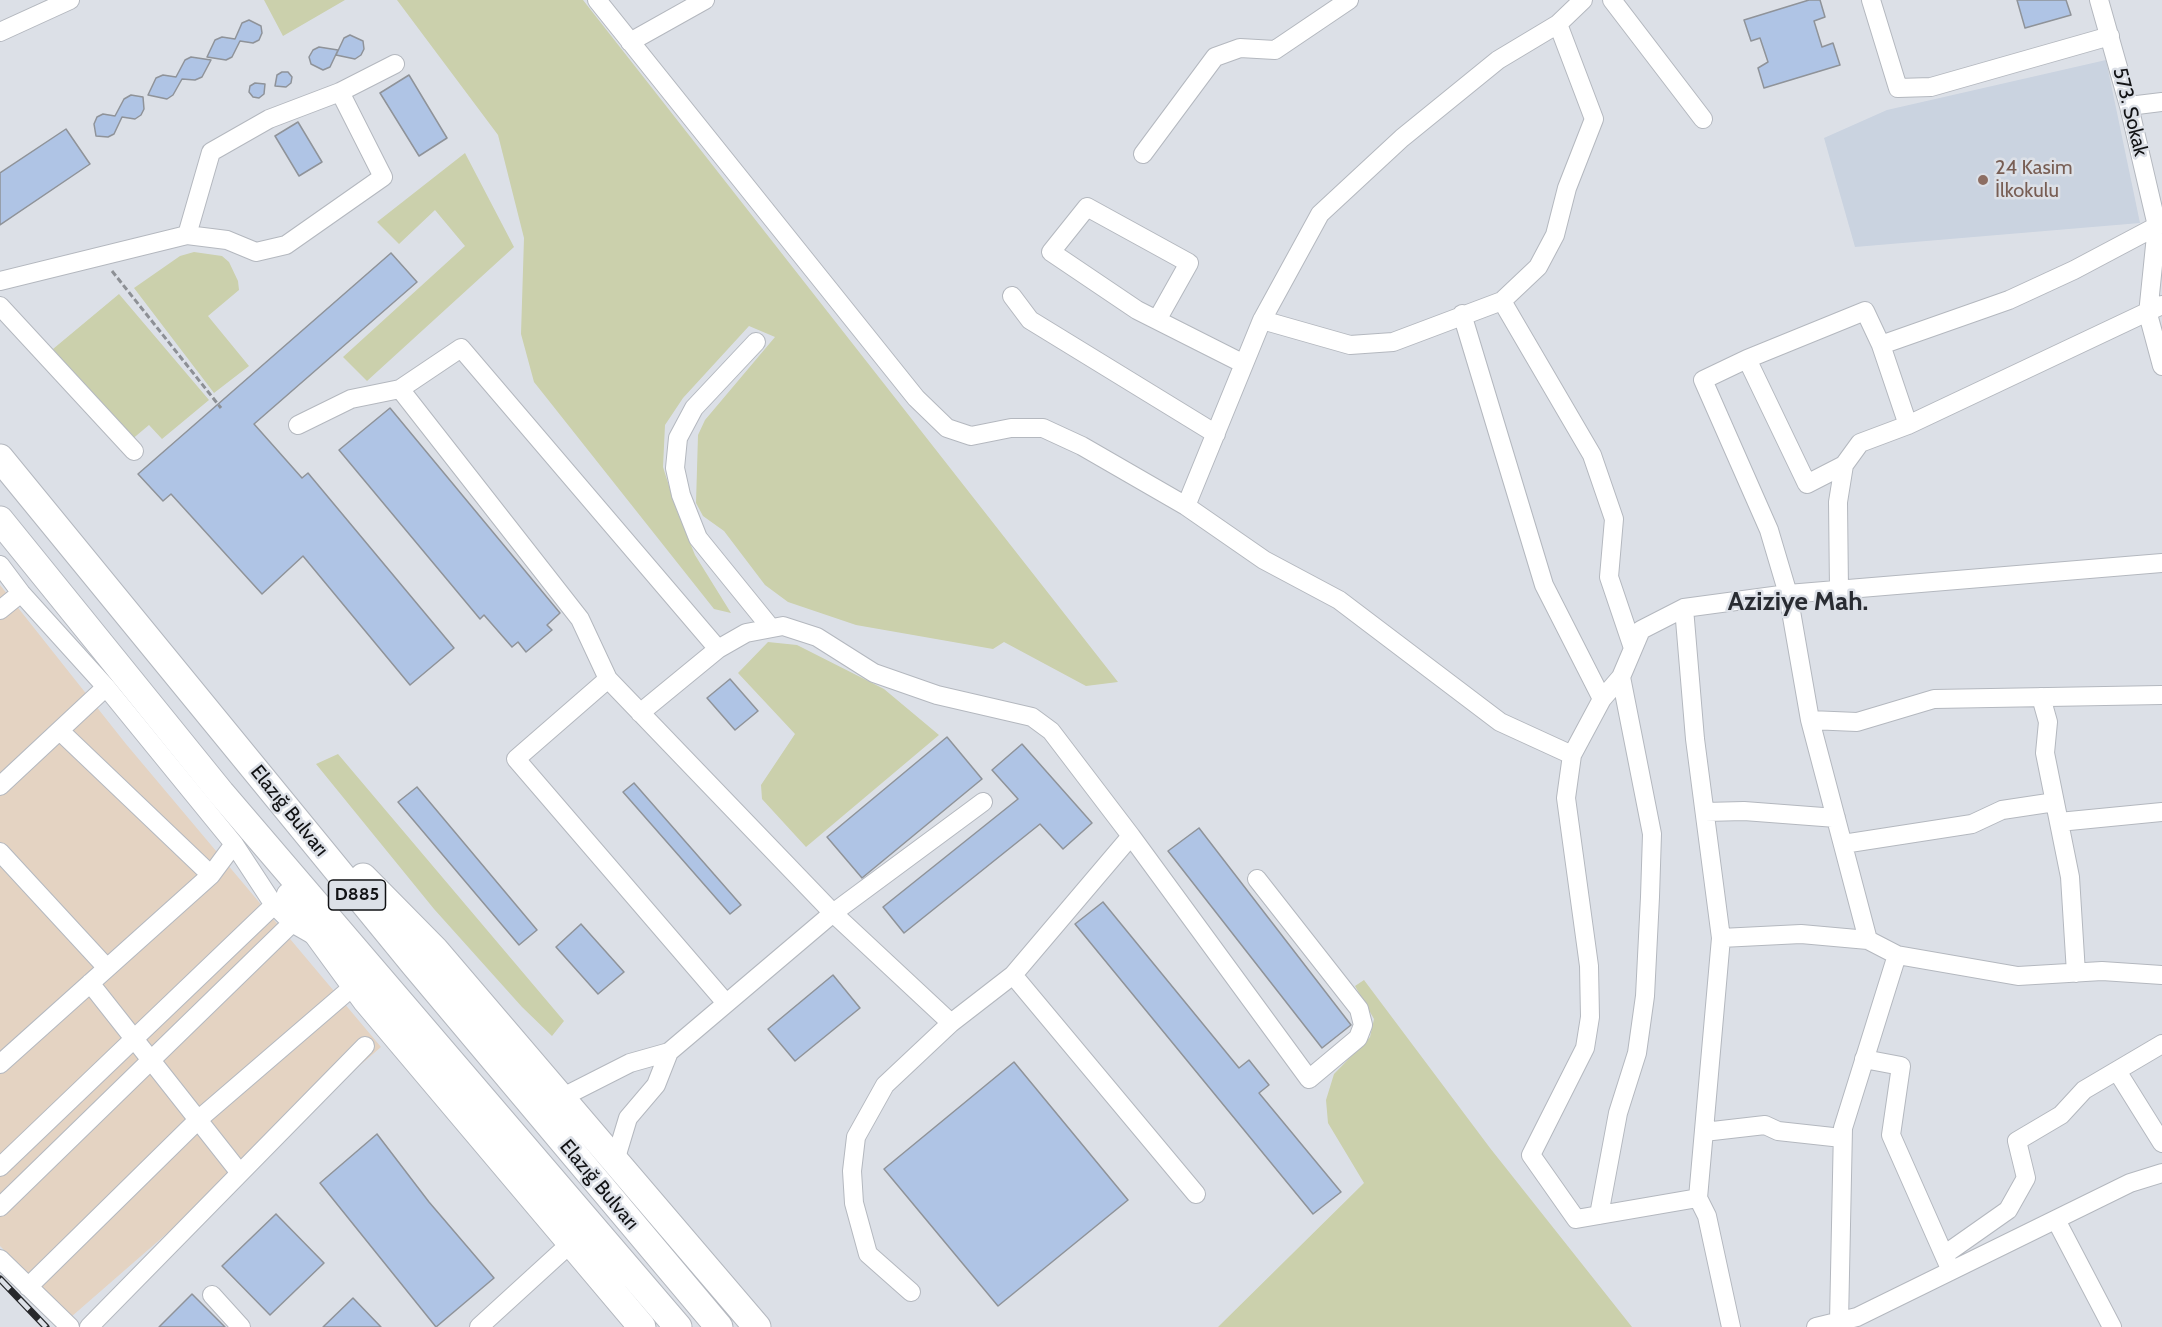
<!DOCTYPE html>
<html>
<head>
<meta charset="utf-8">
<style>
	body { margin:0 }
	canvas { display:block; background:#dce0e7 }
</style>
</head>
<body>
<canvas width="2162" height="1327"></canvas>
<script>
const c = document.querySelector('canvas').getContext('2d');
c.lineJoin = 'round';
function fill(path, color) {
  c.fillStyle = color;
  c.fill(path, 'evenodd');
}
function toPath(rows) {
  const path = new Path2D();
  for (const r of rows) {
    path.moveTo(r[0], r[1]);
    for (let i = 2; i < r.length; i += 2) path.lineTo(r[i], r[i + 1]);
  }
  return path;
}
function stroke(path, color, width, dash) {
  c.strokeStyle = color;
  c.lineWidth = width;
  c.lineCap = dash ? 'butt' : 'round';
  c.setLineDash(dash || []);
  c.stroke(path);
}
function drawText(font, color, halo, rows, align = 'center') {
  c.font = font + ' Cabin,sans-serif';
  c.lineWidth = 5;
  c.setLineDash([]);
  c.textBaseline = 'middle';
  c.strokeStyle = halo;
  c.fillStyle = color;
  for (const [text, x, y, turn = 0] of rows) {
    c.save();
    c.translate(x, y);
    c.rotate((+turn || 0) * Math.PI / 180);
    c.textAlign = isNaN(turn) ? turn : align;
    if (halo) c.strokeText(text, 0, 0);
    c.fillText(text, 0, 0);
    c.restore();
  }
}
fill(toPath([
	[2106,60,2140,223,1855,247,1824,138,1887,110]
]), '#cad3e0');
fill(toPath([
	[0,585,126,744,381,1047,71,1317,0,1246]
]), '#e4d3c2');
fill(toPath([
	[264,0,345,0,283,36],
	[397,0,583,0,1118,682,1086,686,1004,642,993,649,856,625,788,602,765,585,724,531,703,516,696,503,698,435,705,420,775,337,749,326,683,398,665,425,663,467,677,511,695,555,731,613,714,609,534,382,521,334,524,238,498,135],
	[465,153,514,247,367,381,343,357,465,246,435,210,399,244,377,222],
	[194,252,222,256,229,262,238,281,239,290,208,316,249,366,214,393,134,288,180,256],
	[119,294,209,400,162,439,149,425,130,441,53,349],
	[768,642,797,645,884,689,939,735,806,847,762,799,761,785,795,734,738,673],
	[338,754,564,1021,552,1036,522,1007,434,909,316,764],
	[1364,980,1490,1148,1632,1327,1218,1327,1364,1183,1328,1123,1326,1100,1334,1074,1370,1037,1374,1019,1355,986]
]), '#cbd0ac');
const building = toPath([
	[1809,0,1820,0,1825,17,1814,21,1822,47,1833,43,1840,65,1764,88,1758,68,1768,62,1760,38,1751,41,1744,20,1809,0],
	[2017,0,2066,0,2071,15,2025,28,2017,0],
	[249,20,261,26,262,33,259,40,253,43,240,41,232,57,226,60,207,57,215,40,222,37,235,39,242,23,249,20],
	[350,35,363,41,364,49,361,55,355,59,336,55,344,38,350,35],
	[319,47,338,50,330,67,323,70,311,64,309,57,313,50,319,47],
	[191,57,211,60,202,77,195,80,182,79,173,95,167,99,148,95,156,78,163,75,176,77,185,60,191,57],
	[282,72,288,72,292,77,291,83,286,87,275,86,277,75,282,72],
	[409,75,447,138,419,156,380,93,409,75],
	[255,83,265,84,264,94,259,98,253,97,249,92,250,86,255,83],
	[131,95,143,97,144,109,141,115,135,119,122,117,114,134,108,137,96,136,94,124,97,117,103,114,115,116,124,99,131,95],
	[298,122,322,162,299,176,275,136,298,122],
	[66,129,90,164,0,225,0,173,66,129],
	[391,253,417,282,254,424,302,478,308,473,454,648,410,685,303,556,262,594,171,494,163,501,138,474,391,253],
	[390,408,560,613,547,625,552,630,526,652,518,642,512,647,484,615,480,619,339,450,390,408],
	[730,679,758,711,735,730,707,698,730,679],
	[947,737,982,779,862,878,827,837,947,737],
	[1022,744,1092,823,1063,849,1040,824,904,933,883,907,1018,799,992,770,1022,744],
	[634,783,741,905,730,914,623,792,634,783],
	[417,787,537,930,519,945,398,802,417,787],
	[1199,828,1351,1025,1322,1048,1168,851,1199,828],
	[1103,902,1239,1068,1249,1060,1269,1085,1259,1093,1341,1192,1313,1214,1075,924,1103,902],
	[581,924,624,972,598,994,556,947,581,924],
	[833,975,860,1008,795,1061,768,1029,833,975],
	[1014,1062,1128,1200,998,1306,884,1169,1014,1062],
	[377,1134,429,1202,494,1278,436,1327,320,1183,377,1134],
	[276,1214,324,1263,270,1315,222,1266,276,1214],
	[192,1294,225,1327,159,1327,192,1294],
	[353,1298,381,1327,323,1327,353,1298]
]);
fill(building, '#afc4e5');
stroke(building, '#8f9399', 1.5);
const minor = toPath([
	[597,0,916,398,947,428,971,436,1011,428,1043,428,1082,446,1186,506,1264,560,1339,600,1500,722,1572,755],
	[1612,0,1703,119],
	[1871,0,1898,88,1931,87,2110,36],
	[2099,0,2129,106,2157,226,2148,314,2162,366],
	[0,32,70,0],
	[630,42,705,0],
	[2129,106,2162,102],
	[1143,154,1215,57,1240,48,1275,50,1349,0],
	[187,235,211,152,269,119,340,92,395,64],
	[0,281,187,235,227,240,256,252,286,245,383,177,340,92],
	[1012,296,1030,320,1216,434],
	[1502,301,1592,455,1614,519,1609,577,1633,648],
	[0,306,134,451],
	[1462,314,1544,585,1602,699],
	[1157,320,1189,263,1087,207,1051,252,1137,310,1244,364],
	[1262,320,1350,345,1393,342,1502,301,1538,267,1555,235,1567,188,1594,119,1558,24],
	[756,342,694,408,678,438,675,468,681,495,698,538,771,628],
	[1881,345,2009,300,2074,270,2157,226],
	[1747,359,1865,311,1881,345,1908,425],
	[400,389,580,619,608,679,833,913,951,1023],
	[298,425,351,399,400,389,461,348,718,649],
	[1844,465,1807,484,1747,359,1703,380,1769,530,1788,594,1810,720,1868,940],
	[1186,506,1262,320,1320,214,1402,138,1498,60,1558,24,1583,0],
	[0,565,21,593,106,687,234,844,274,905,292,923,313,935],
	[1839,590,1838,502,1844,465,1860,443,1908,425,2162,305],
	[1684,608,1695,739,1721,938,1698,1198,1707,1216,1731,1327],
	[0,610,21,593],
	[608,679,516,759,726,1003],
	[2041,697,2048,722,2045,753,2070,877,2076,973],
	[640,713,718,649,746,633,783,626,817,637,874,673,937,695,1032,717,1051,731,1131,836,1013,975,951,1023,885,1085,856,1137,852,1171,854,1203,868,1254,911,1292],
	[1810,720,1857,722,1934,699,2162,695],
	[60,731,211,875],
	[0,786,106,687],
	[1705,812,1744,811,1836,818],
	[2059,822,2162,812],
	[1131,836,1309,1079,1358,1038,1363,1025,1359,1009,1257,879],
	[1843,844,1972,824,2002,810,2055,802],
	[0,852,107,968],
	[1721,938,1801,934,1868,940,1897,955,2018,976,2102,971,2162,975],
	[1013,975,1196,1194],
	[90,983,240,1173],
	[1864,1059,1901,1066,1891,1135,1948,1264],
	[0,1064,211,875,234,844],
	[2117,1071,2162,1143],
	[561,1098,630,1063,669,1052,833,913,983,802],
	[1704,1132,1765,1125,1778,1131,1842,1138],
	[615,1161,628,1118,656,1085,669,1052],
	[0,1167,274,905],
	[1698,1198,1576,1219,1531,1155,1585,1048,1590,1017,1589,966,1566,798,1572,755,1602,699,1621,677,1641,630,1684,608,1788,594,2162,563],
	[0,1207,292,923],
	[1599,1215,1618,1113,1637,1053,1645,996,1650,897,1652,834,1621,677],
	[2056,1220,2112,1327],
	[1944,1255,2008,1210,2026,1178,2017,1141,2061,1115,2084,1090,2162,1044],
	[0,1259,70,1327],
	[28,1287,199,1119,356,984],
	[212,1295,241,1327],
	[1839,1322,1843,1128,1897,955],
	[89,1327,365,1046],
	[479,1327,571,1243],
	[1816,1327,1857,1317,2130,1183,2162,1173]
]);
const highway = toPath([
	[0,458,414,964,719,1327],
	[0,520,221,793,678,1327],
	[363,877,435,950,757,1327],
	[290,896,366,1000,642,1327]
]);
stroke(minor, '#b4b8bf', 20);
stroke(highway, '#b4b8bf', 29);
stroke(toPath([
	[112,271,221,408]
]), '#8d9095', 3, [6, 3]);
stroke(minor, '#fff', 18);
stroke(highway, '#fff', 27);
const rail = toPath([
	[0,1279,46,1327]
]);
stroke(rail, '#27282b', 7);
stroke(rail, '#dce0e7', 4.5, [14]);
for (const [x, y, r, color] of [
	[1983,180,6,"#8d6e63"]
]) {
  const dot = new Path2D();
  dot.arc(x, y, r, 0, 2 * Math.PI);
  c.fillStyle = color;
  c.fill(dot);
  stroke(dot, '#dce0e7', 2);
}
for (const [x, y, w] of [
	[357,895,57]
]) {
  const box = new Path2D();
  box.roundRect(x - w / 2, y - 15, w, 30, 4.5);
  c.fillStyle = '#dce0e7';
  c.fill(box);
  stroke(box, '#111214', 1.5);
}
drawText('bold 18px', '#111214', null, [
	["D885",357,895]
]);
drawText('20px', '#111214', '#dce0e7', [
	["573. Sokak",2130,112,76],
	["Elazığ Bulvarı",289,811,51],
	["Elazığ Bulvarı",599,1185,50]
]);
drawText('20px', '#785e54', '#dce0e7', [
	["24 Kasim",1995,168],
	["İlkokulu",1995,191]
], 'left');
drawText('bold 26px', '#292c32', '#dce0e7', [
	["Aziziye Mah.",1798,602]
]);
</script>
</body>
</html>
